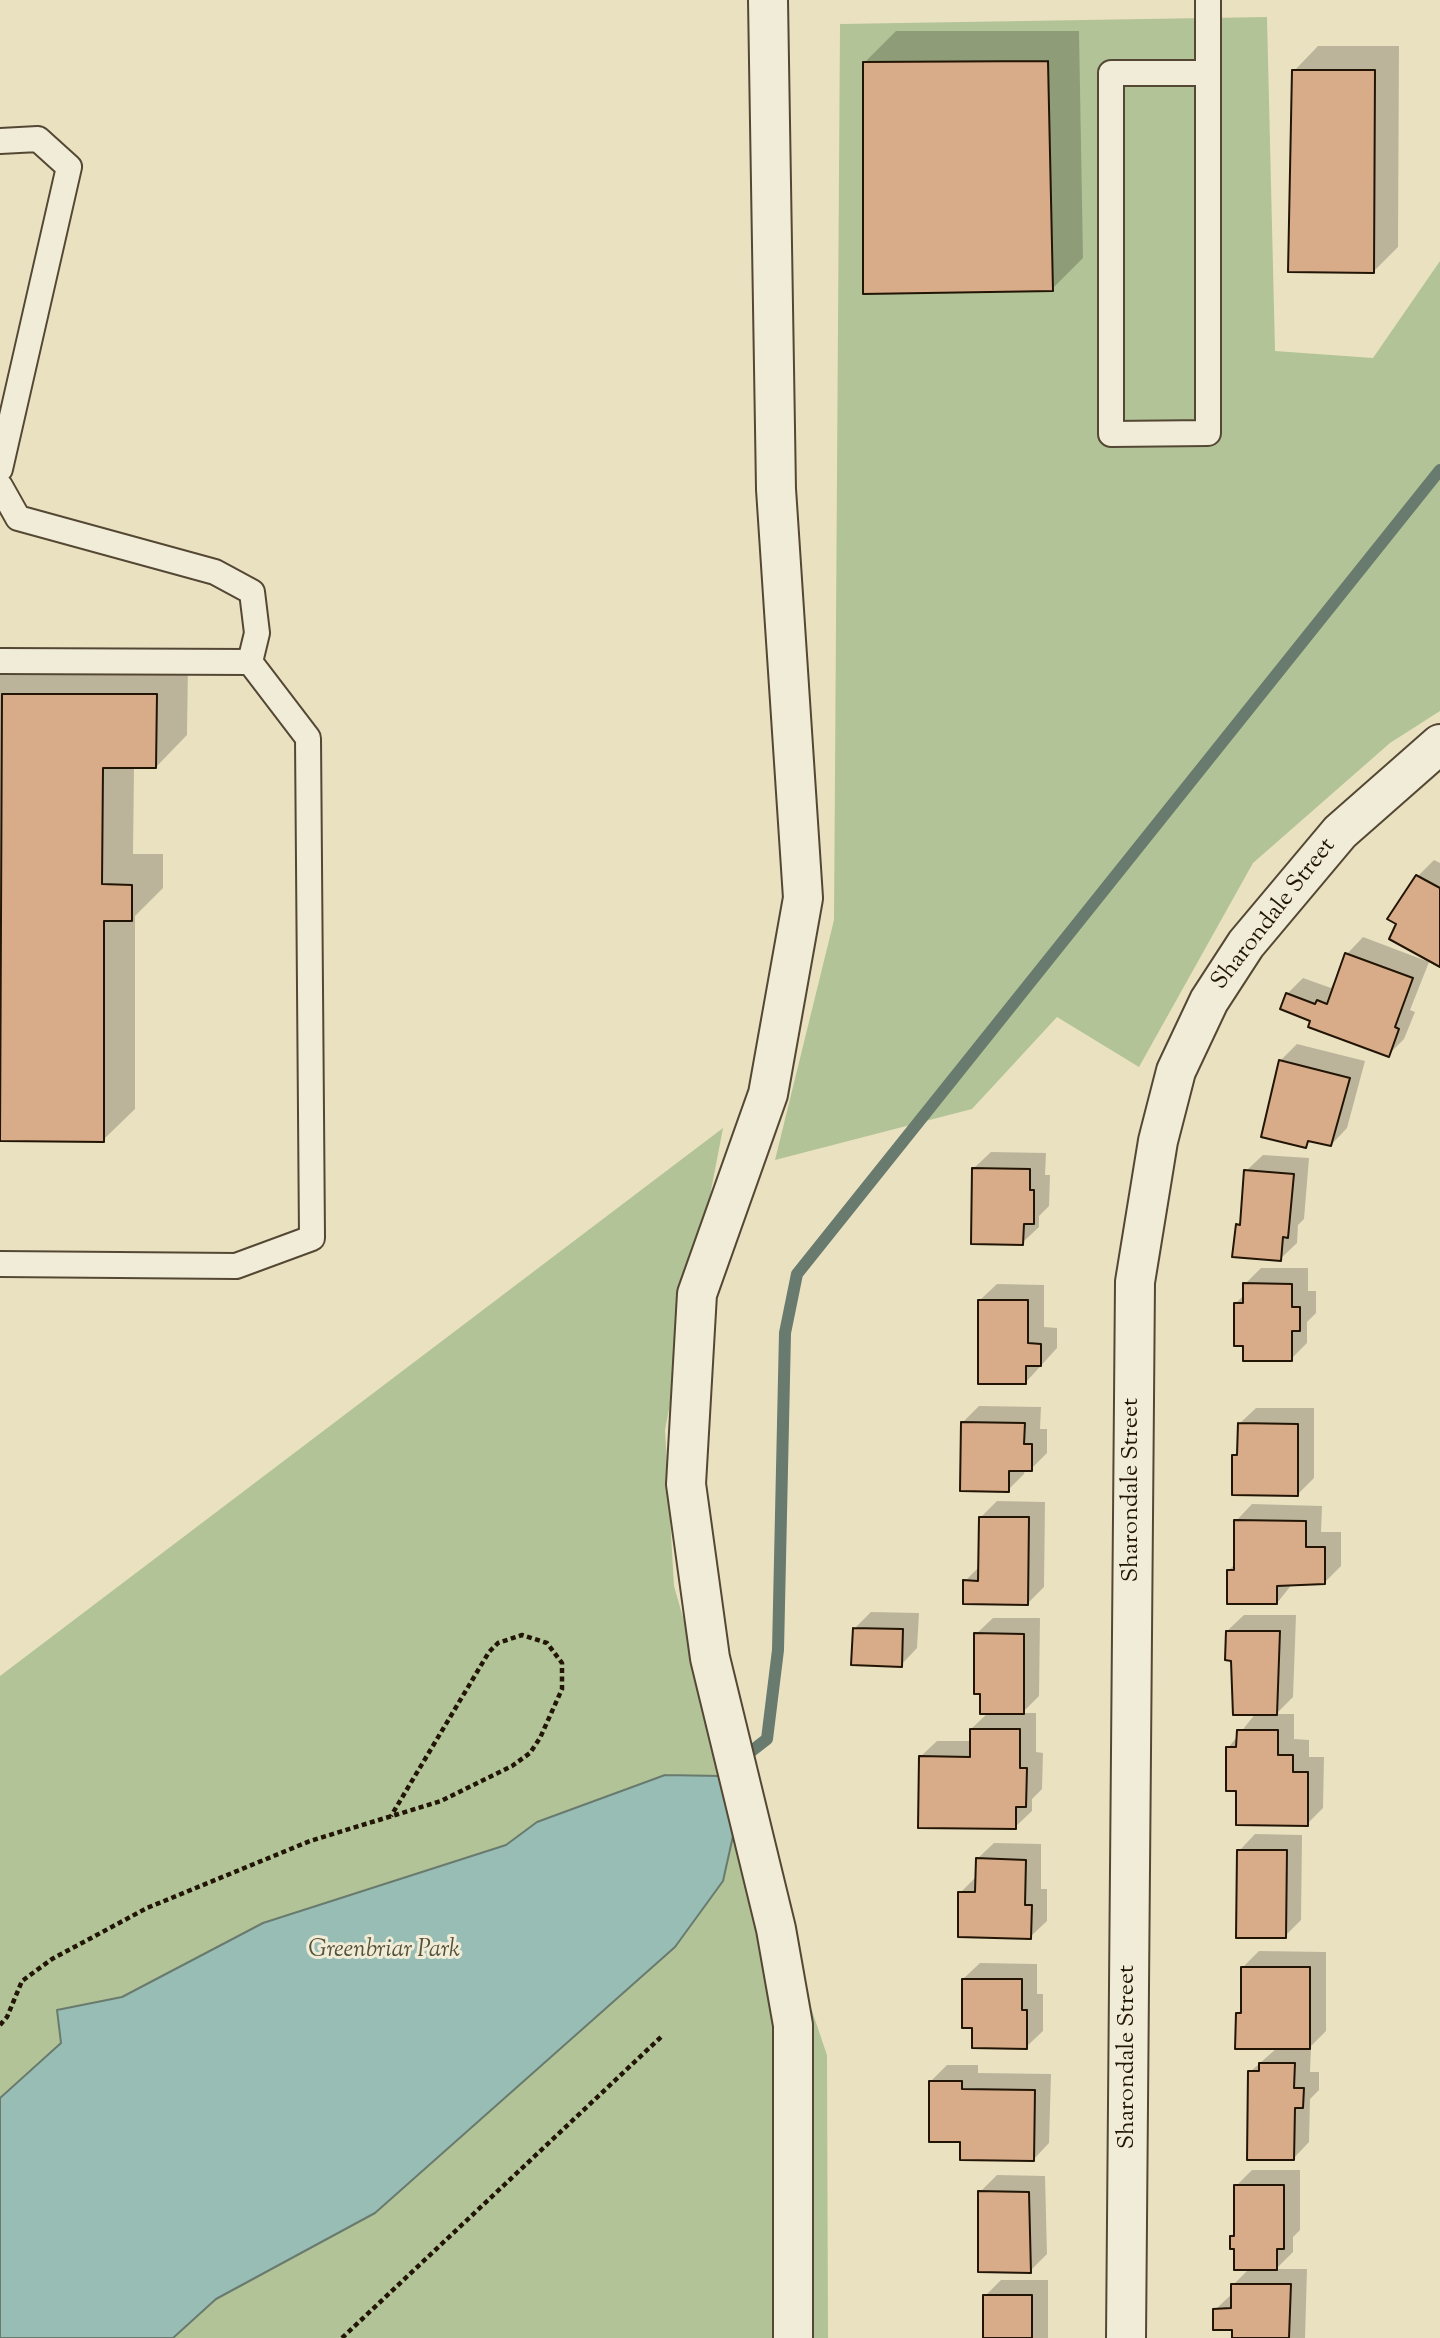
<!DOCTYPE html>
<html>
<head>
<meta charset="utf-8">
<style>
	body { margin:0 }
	canvas { display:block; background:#eae1c1 }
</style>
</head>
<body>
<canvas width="1440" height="2338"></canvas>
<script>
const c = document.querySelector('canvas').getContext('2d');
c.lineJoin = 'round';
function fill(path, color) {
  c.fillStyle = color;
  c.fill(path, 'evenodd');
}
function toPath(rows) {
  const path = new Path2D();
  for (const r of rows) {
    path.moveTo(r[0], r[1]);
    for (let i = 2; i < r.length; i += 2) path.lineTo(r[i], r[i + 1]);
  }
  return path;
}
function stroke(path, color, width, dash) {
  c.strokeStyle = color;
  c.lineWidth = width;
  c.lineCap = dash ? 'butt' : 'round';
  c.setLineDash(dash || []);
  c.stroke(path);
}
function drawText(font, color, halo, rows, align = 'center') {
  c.font = font + ' "Sorts Mill Goudy",serif';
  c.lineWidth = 6;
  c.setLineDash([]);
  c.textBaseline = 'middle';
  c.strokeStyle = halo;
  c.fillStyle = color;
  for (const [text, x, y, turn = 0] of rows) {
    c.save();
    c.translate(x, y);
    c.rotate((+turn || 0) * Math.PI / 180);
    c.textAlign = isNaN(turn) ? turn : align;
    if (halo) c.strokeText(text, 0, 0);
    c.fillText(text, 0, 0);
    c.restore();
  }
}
fill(toPath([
	[1267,17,1275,351,1373,358,1440,261,1440,711,1390,743,1253,863,1139,1067,1057,1017,972,1109,775,1160,834,920,840,24],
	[723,1128,665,1430,674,1586,708,1705,827,2055,828,2338,0,2338,0,1676]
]), '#b2c497');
const water = toPath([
	[665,1775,720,1776,733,1836,723,1881,675,1947,375,2213,216,2299,173,2338,0,2338,0,2098,61,2043,57,2010,122,1997,263,1923,506,1845,537,1822,665,1775]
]);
fill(water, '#98bdb4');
stroke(water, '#697a6e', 2);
fill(toPath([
	[896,31,1079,31,1083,258,1052,289,864,63],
	[1318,46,1399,46,1398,247,1374,271,1289,270,1294,71],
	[188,663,187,735,156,767,134,767,133,854,163,854,163,888,135,916,135,1109,103,1140,0,1140,0,669],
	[1434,860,1440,863,1440,965,1418,876],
	[1363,937,1429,962,1410,1010,1415,1012,1404,1039,1388,1055,1313,1020,1287,994,1303,978,1331,988,1347,954],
	[1297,1044,1365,1061,1347,1128,1331,1145,1311,1140,1306,1146,1266,1113,1280,1061],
	[991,1152,1046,1153,1045,1175,1050,1175,1049,1206,1039,1216,1039,1227,1022,1243,974,1168],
	[1263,1155,1309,1158,1304,1219,1298,1225,1297,1243,1280,1259,1237,1225,1243,1220,1246,1171],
	[1261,1268,1308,1268,1308,1291,1316,1291,1316,1313,1307,1322,1307,1343,1291,1359,1245,1345,1235,1304,1245,1294,1245,1284],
	[997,1284,1044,1285,1044,1327,1057,1328,1057,1348,1026,1382,980,1300],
	[979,1406,1041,1407,1040,1429,1047,1429,1047,1453,1031,1469,1025,1469,1024,1474,1008,1490,963,1422],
	[1256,1408,1314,1408,1314,1478,1298,1494,1234,1455,1239,1451,1239,1424],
	[997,1501,1045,1502,1044,1587,1028,1603,965,1581,980,1566,981,1517],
	[1252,1504,1322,1506,1321,1532,1341,1532,1341,1566,1325,1582,1293,1583,1277,1603,1229,1570,1236,1563,1236,1521],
	[871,1612,919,1613,917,1648,901,1665,854,1629],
	[1244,1615,1296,1615,1293,1697,1276,1714,1294,1714,1294,1739,1309,1740,1309,1757,1324,1757,1323,1808,1307,1824,1237,1790,1228,1748,1256,1713,1233,1659,1227,1631],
	[993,1618,1040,1618,1039,1696,1022,1713,1036,1713,1036,1752,1043,1753,1042,1789,1032,1799,1032,1811,1015,1827,920,1757,937,1741,971,1741,971,1729,989,1712,976,1634],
	[1255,1834,1302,1835,1301,1920,1285,1936,1239,1851],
	[994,1843,1041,1844,1041,1889,1047,1889,1047,1921,1030,1937,960,1893,977,1876,977,1859],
	[1259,1951,1326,1952,1326,2031,1311,2046,1310,2072,1319,2072,1319,2090,1310,2099,1309,2142,1293,2159,1250,2072,1278,2047,1237,2014,1243,2008,1243,1967],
	[980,1963,1037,1964,1037,1994,1043,1994,1043,2031,1026,2047,974,2026,963,1979],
	[947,2065,978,2065,978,2073,1051,2074,1049,2143,1033,2160,961,2140,931,2081],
	[1252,2170,1300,2170,1300,2230,1293,2237,1293,2252,1276,2269,1307,2269,1305,2338,1233,2338,1233,2328,1215,2310,1233,2293,1233,2285,1250,2268,1231,2236,1235,2232,1236,2186],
	[997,2175,1045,2176,1047,2254,1030,2271,980,2192],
	[1001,2280,1048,2280,1048,2338,985,2338,985,2296]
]), '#0003');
stroke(toPath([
	[740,1760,767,1739,778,1650,785,1333,797,1274,1440,470]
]), '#697a6e', 12);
const building = toPath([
	[1048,61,1053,291,863,294,863,62,1048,61],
	[1292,70,1375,70,1374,273,1288,272,1292,70],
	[2,694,157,694,156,768,103,768,102,884,132,885,132,921,104,921,104,1142,0,1141,2,694],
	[1416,875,1440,888,1440,967,1389,939,1396,924,1387,919,1416,875],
	[1345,953,1413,978,1395,1027,1399,1029,1389,1057,1308,1027,1310,1021,1280,1009,1286,993,1315,1004,1317,1000,1327,1004,1345,953],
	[1279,1060,1350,1078,1331,1146,1308,1141,1306,1148,1261,1137,1279,1060],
	[972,1168,1030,1169,1030,1190,1034,1190,1034,1224,1024,1224,1023,1245,971,1244,972,1168],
	[1244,1170,1294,1174,1288,1238,1283,1237,1281,1261,1232,1257,1236,1224,1240,1225,1244,1170],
	[1243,1283,1292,1284,1292,1307,1300,1307,1300,1331,1292,1331,1292,1361,1243,1361,1243,1346,1234,1346,1234,1303,1243,1303,1243,1283],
	[978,1300,1028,1300,1028,1343,1041,1344,1041,1366,1026,1366,1026,1384,978,1384,978,1300],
	[961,1422,1025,1423,1024,1444,1032,1444,1032,1471,1009,1471,1009,1492,960,1491,961,1422],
	[1238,1423,1298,1424,1298,1496,1232,1495,1232,1455,1237,1455,1238,1423],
	[979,1517,1029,1517,1028,1605,963,1604,963,1580,978,1581,979,1517],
	[1234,1520,1306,1521,1306,1547,1325,1547,1325,1584,1277,1586,1277,1604,1227,1604,1227,1570,1234,1570,1234,1520],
	[853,1628,903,1629,902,1667,851,1665,853,1628],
	[1226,1631,1280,1631,1277,1715,1233,1715,1231,1661,1225,1660,1226,1631],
	[974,1633,1024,1634,1024,1714,980,1714,980,1694,974,1694,974,1633],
	[970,1729,1020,1729,1020,1768,1027,1768,1026,1807,1016,1807,1016,1829,918,1828,919,1756,970,1757,970,1729],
	[1237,1730,1278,1730,1278,1755,1293,1755,1293,1772,1308,1772,1308,1826,1236,1825,1236,1791,1226,1791,1226,1747,1236,1747,1237,1730],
	[1237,1850,1287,1850,1286,1938,1236,1938,1237,1850],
	[976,1858,1026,1860,1025,1905,1032,1905,1031,1939,958,1937,958,1892,975,1892,976,1858],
	[1241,1967,1310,1967,1310,2049,1235,2049,1236,2013,1241,2013,1241,1967],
	[962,1979,1022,1979,1022,2010,1027,2010,1027,2049,972,2048,972,2028,962,2028,962,1979],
	[1259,2063,1295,2063,1294,2088,1304,2088,1303,2108,1295,2108,1294,2160,1247,2160,1248,2071,1259,2071,1259,2063],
	[929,2081,962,2081,962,2089,1035,2090,1034,2161,960,2160,960,2142,929,2142,929,2081],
	[1234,2185,1284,2185,1284,2249,1277,2249,1277,2270,1234,2270,1234,2249,1230,2249,1230,2236,1234,2236,1234,2185],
	[978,2191,1029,2192,1031,2273,978,2272,978,2191],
	[1231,2284,1291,2284,1289,2338,1232,2338,1232,2330,1213,2330,1213,2309,1231,2308,1231,2284],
	[983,2295,1032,2295,1032,2338,983,2338,983,2295]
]);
fill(building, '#d8ac89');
stroke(building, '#221505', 2);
const lane = toPath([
	[1208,0,1208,433,1111,434,1111,73,1208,73],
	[0,141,38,139,69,167,0,469],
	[0,486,18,518,215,572,252,592,257,633,250,662],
	[0,661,250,662,308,738,312,1238,236,1266,0,1264]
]);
const street = toPath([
	[768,0,776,489,803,898,768,1094,697,1294,686,1484,710,1658,776,1929,793,2025,793,2338],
	[1126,2338,1135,1282,1158,1141,1176,1071,1209,1001,1246,944,1340,832,1440,744]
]);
stroke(lane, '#544834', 28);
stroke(street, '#544834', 42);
stroke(toPath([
	[0,2025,7,2017,22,1981,52,1959,147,1908,310,1841,441,1801,512,1766,530,1753,540,1738,562,1689,562,1663,547,1643,522,1635,498,1643,489,1652,391,1816],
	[342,2338,661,2037]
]), '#221505', 4.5, [5, 3.5]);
stroke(lane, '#f1ecd7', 24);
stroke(street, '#f1ecd7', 38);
drawText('24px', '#221505', '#f1ecd7', [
	["Sharondale Street",1275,915,-52],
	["Sharondale Street",1133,1490,-90],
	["Sharondale Street",1129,2057,-90]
]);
drawText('italic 24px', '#545238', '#f1ecd7', [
	["Greenbriar Park",384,1952]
]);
</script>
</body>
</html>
